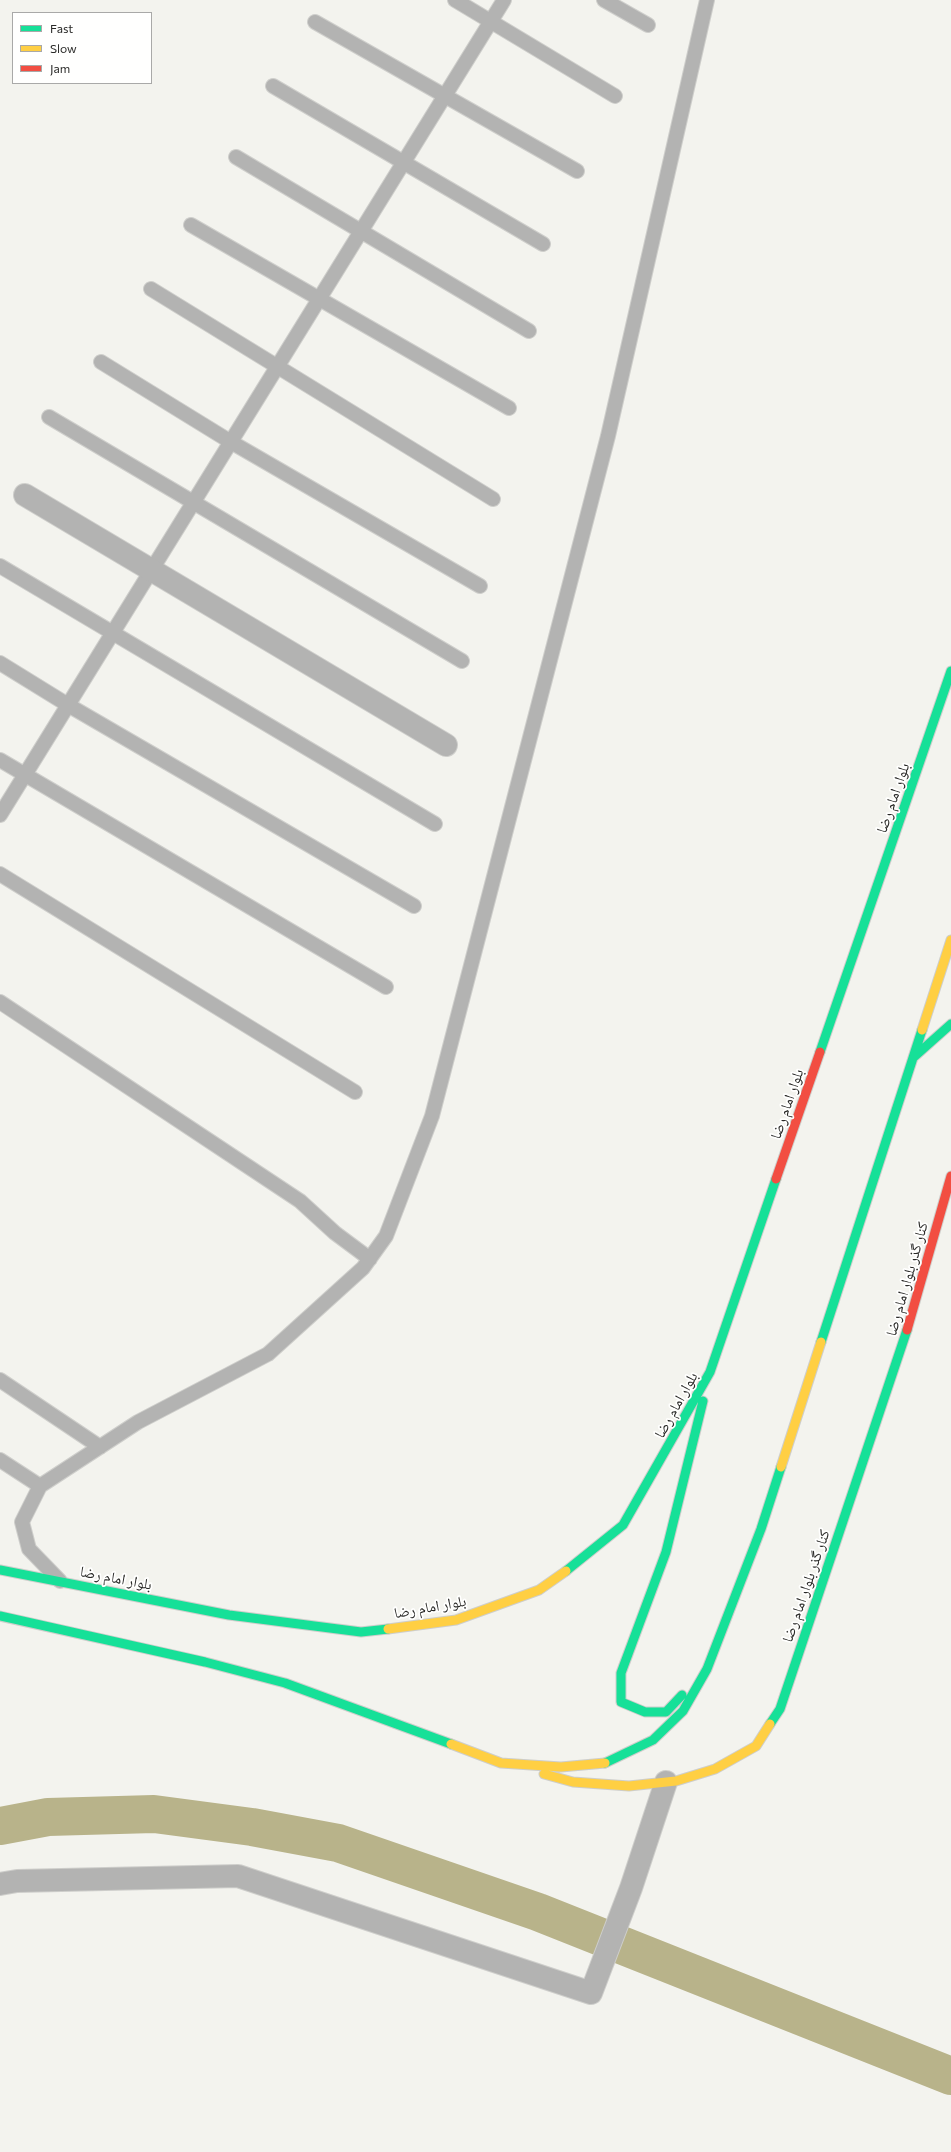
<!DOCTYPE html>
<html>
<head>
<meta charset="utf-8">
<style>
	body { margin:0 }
	#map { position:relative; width:951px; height:2152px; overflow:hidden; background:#f3f3ee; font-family:Commissioner,sans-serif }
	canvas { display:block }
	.legend { position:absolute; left:12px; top:12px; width:140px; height:72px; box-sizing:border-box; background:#fffffe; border:1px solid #a9a9a8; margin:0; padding:5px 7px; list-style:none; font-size:12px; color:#292927 }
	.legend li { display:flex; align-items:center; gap:8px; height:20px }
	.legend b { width:20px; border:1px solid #a9a9a8 }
</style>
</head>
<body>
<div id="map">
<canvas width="951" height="2152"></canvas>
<ul class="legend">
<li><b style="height:5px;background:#16e098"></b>Fast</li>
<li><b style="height:5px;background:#ffcf43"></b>Slow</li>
<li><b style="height:5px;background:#f24e42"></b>Jam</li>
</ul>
</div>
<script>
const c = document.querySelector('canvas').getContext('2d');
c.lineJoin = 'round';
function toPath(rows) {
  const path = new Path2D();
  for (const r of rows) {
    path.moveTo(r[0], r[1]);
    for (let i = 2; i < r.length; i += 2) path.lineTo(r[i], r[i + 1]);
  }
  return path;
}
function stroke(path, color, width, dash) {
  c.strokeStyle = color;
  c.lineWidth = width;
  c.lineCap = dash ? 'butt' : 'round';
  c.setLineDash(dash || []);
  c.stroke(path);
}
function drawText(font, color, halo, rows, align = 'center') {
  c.font = font + ' Commissioner,"Noto Naskh Arabic",sans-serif';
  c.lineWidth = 3.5;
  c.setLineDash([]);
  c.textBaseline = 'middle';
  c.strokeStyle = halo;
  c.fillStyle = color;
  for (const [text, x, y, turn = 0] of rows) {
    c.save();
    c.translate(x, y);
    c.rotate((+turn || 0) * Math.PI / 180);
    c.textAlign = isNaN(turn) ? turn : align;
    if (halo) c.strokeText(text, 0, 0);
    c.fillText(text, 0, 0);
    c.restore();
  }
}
stroke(toPath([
	[0,1826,48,1817,154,1814,252,1827,338,1843,538,1912,951,2076]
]), '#b8b38a', 38);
const lane = toPath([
	[455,0,615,96],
	[604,0,648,25],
	[315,22,577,171],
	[273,86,543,244],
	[236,157,529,331],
	[191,225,509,408],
	[151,289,493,499],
	[101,362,231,442,480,586],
	[49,417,462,661],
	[0,566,435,824],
	[0,663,68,705,414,906],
	[0,760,386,987],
	[0,815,504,0],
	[0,874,355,1092],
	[0,1002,300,1201,335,1233,370,1259],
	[0,1380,100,1447],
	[0,1460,40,1486],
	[60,1581,29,1549,22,1522,40,1486,138,1422,268,1354,363,1268,386,1236,432,1116,608,436,707,0]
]);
const street = toPath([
	[25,495,446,745],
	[0,1884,17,1881,238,1876,591,1993,631,1888,666,1782]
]);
const fast = toPath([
	[820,1052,951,671],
	[914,1057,951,1024],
	[821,1342,922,1030],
	[0,1570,229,1615,361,1632,388,1629],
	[566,1571,623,1525,710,1372,776,1179],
	[0,1616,205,1662,285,1683,451,1744],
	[682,1695,666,1712,645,1712,621,1702,621,1673,666,1552,703,1401],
	[770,1724,780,1709,907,1330],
	[605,1763,653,1740,683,1711,707,1669,761,1529,781,1467]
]);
const slow = toPath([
	[922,1030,951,940],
	[781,1467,821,1342],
	[388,1629,456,1620,539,1590,566,1571],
	[451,1744,501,1763,561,1767,605,1763],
	[544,1774,573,1782,629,1786,676,1781,715,1769,756,1746,770,1724]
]);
const jam = toPath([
	[776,1179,820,1052],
	[907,1330,951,1176]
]);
stroke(lane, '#cececb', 16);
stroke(street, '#cececb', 24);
stroke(fast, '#cececb', 11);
stroke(slow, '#cececb', 11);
stroke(jam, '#cececb', 11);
stroke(lane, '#b3b3b2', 14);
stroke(street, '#b3b3b2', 22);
stroke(fast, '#16e098', 9);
stroke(slow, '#ffcf43', 9);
stroke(jam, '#f24e42', 9);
drawText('15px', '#292927', '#fffffe', [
	["بلوار امام رضا",893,798,-71],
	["بلوار امام رضا",787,1104,-71],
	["کنار گذر بلوار امام رضا",907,1279,-74],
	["بلوار امام رضا",676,1405,-61],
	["بلوار امام رضا",116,1578,11],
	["کنار گذر بلوار امام رضا",806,1586,-71],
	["بلوار امام رضا",430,1607,-10]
]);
</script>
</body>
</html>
